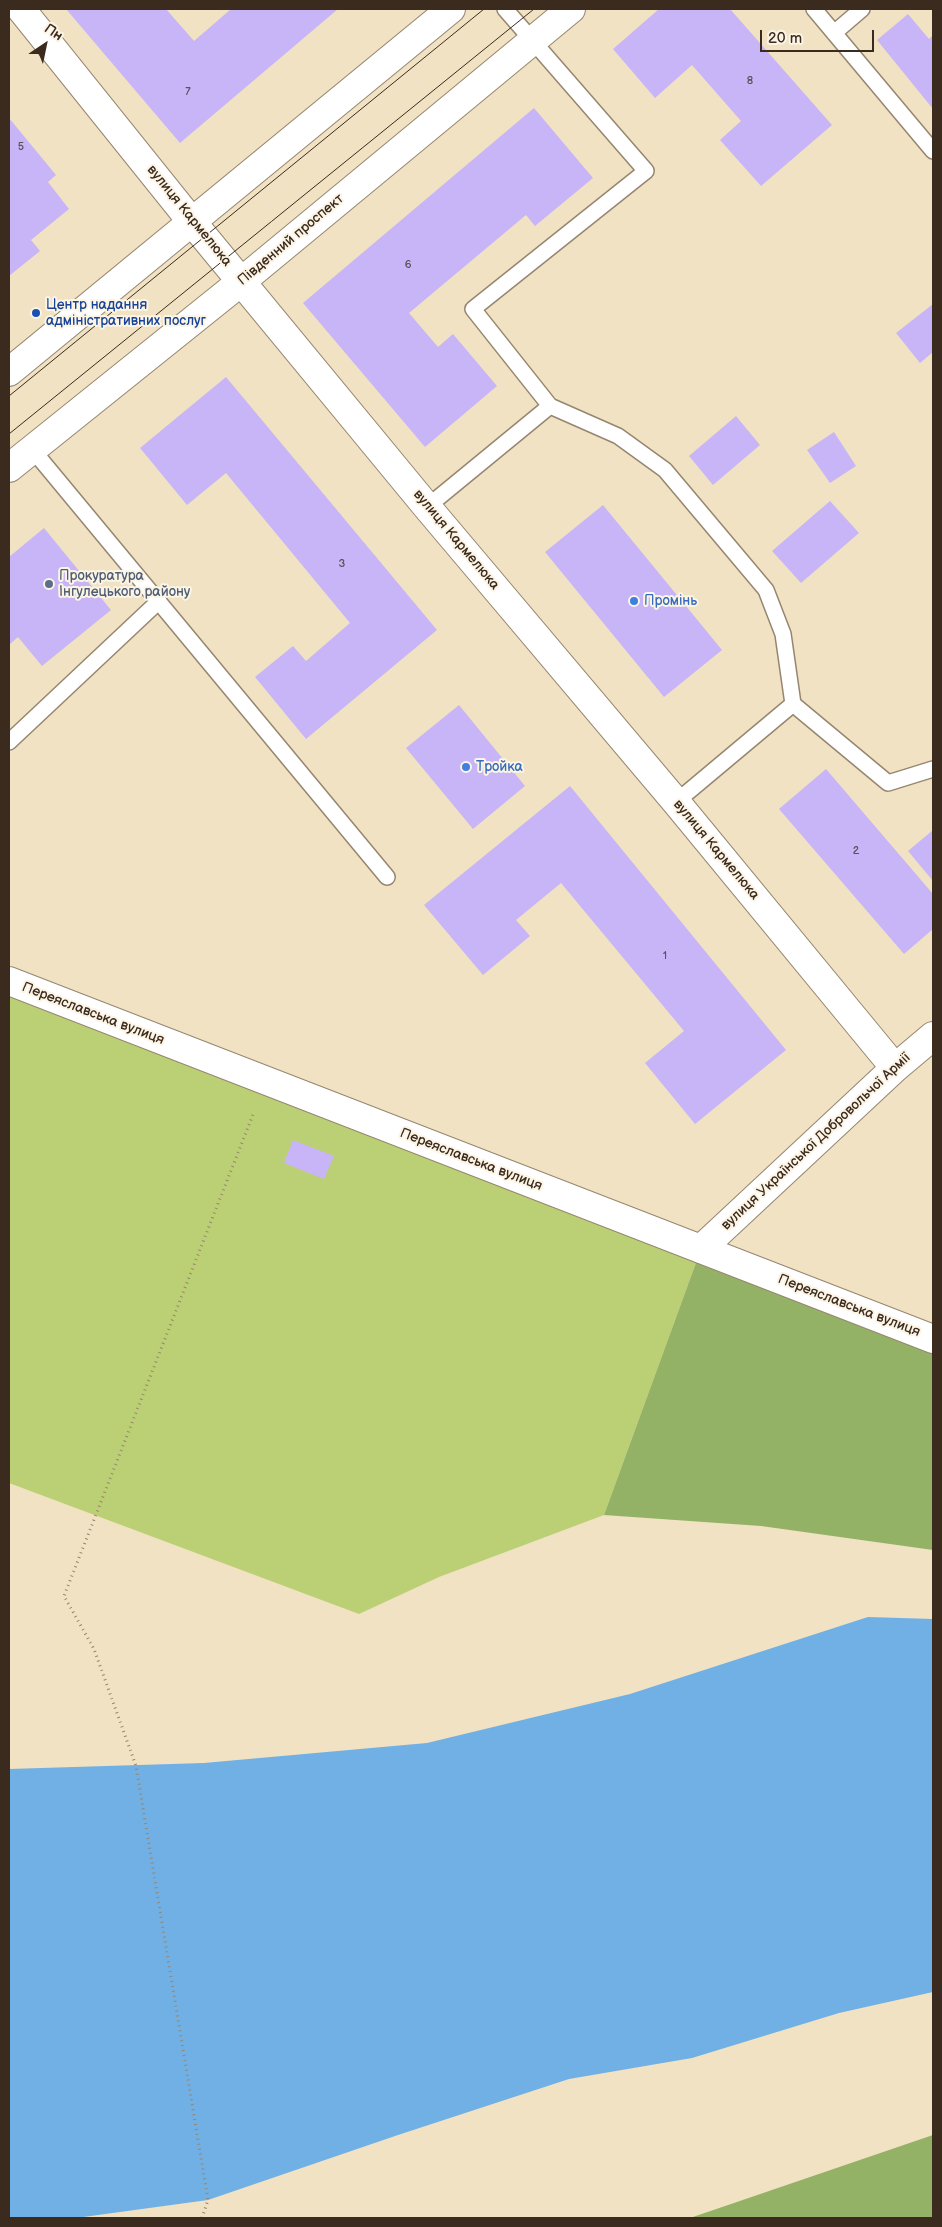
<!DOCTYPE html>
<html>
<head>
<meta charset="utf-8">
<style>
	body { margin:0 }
	#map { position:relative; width:942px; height:2227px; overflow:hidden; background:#f0e2c2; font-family:"Balsamiq Sans",sans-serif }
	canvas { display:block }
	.frame { position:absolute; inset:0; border:10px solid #3b2a1e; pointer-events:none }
	.north { position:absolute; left:20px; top:20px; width:50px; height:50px; -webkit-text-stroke:4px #fcf5e5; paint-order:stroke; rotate:34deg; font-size:14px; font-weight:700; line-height:20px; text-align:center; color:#3b2a1e }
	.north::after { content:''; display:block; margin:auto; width:18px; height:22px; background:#3b2a1e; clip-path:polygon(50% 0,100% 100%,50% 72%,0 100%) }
	.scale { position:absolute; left:760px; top:30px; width:114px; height:22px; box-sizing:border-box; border:2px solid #3b2a1e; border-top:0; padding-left:6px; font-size:15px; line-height:18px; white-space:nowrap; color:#3b2a1e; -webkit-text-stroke:4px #fcf5e5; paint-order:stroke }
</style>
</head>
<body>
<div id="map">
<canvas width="942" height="2227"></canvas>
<div class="frame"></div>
<div class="north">Пн</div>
<div class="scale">20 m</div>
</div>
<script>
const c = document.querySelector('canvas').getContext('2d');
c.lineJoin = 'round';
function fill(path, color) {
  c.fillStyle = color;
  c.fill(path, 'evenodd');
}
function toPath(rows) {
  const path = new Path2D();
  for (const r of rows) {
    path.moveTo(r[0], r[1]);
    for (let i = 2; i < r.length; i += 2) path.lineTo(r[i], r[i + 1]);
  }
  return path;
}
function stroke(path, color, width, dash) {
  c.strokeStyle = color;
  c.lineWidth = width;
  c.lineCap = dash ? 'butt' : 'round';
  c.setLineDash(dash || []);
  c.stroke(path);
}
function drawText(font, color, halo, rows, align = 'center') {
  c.font = font + ' "Balsamiq Sans",sans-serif';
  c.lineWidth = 4;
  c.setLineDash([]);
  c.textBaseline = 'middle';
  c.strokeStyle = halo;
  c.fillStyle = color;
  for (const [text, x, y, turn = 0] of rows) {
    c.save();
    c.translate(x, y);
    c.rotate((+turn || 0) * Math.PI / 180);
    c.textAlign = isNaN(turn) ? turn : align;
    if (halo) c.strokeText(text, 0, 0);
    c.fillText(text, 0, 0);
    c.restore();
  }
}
fill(toPath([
	[9,981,701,1249,604,1515,439,1577,359,1614,9,1483]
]), '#bbd074');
fill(toPath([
	[701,1249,933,1339,933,1550,761,1526,604,1515],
	[933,2135,933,2218,690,2218]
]), '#94b266');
fill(toPath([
	[868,1617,933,1619,933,1992,839,2013,692,2058,569,2079,398,2135,208,2200,76,2218,9,2218,9,1769,204,1763,427,1743,630,1694]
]), '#71b0e4');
fill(toPath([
	[66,9,166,9,194,41,231,9,338,9,180,143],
	[659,9,730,9,832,125,761,186,720,140,741,121,692,65,655,98,613,49],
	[908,14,929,39,933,35,933,109,877,40],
	[534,108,593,178,535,226,526,215,409,313,438,347,453,334,497,386,425,447,303,303],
	[9,118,56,175,48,182,69,209,31,240,40,251,9,276],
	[933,304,933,352,920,363,896,333],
	[226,377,437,630,306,739,255,677,293,646,306,661,350,623,226,473,187,505,140,448],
	[736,416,760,445,713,485,689,456],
	[834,432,856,466,830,483,807,450],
	[830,501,859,533,801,583,772,551],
	[603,505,722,650,664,697,545,552],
	[44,528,111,610,42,666,18,637,9,645,9,557],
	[459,705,525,786,473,829,406,748],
	[826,769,933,894,933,929,904,954,779,809],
	[570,786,786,1050,695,1124,645,1063,684,1031,561,883,516,920,530,936,483,975,424,905],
	[933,830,933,881,908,851],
	[293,1140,334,1156,324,1179,284,1163]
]), '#c8b5f7');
const lane = toPath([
	[505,9,646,171,473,309,550,406,618,436,665,470,766,590,783,634,793,704],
	[814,9,933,151],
	[834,33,862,9],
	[32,449,387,877],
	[427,507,550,406],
	[9,742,159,601],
	[676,802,793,704,888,783,933,769]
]);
const street = toPath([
	[21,9,192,222,427,507,676,802,895,1068],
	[701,1249,895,1068,933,1036]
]);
const secondary = toPath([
	[9,372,451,9],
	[9,468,242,281,571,9]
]);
const primary = toPath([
	[9,981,933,1339]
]);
stroke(lane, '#968670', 18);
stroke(street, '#968670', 30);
stroke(secondary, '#968670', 30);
stroke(primary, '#968670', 30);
stroke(toPath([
	[202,2218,208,2200,136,1766,94,1649,64,1596,254,1112]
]), '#968670', 3, [1, 4]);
stroke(lane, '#fff', 15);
stroke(street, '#fff', 28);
stroke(secondary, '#fff', 28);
stroke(primary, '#fff', 28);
stroke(toPath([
	[9,396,484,9],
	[9,434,534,9]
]), '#3b2a1e', 1);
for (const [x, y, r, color] of [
	[36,313,5,"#1a4fb4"],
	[49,584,5,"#5c6f8a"],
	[634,601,5,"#3f7fe0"],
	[466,767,5,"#3f7fe0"]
]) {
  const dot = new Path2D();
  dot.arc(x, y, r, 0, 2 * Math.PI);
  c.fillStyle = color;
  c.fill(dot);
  stroke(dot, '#fcf5e5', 2);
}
drawText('11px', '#5e4d54', null, [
	["8",750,81],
	["7",188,92],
	["5",21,147],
	["6",408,265],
	["3",342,564],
	["2",856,851],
	["1",665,956]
]);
drawText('14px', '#3b2a1e', '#fcf5e5', [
	["вулиця Кармелюка",189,216,51],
	["Південний проспект",291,240,-40],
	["вулиця Кармелюка",456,540,50],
	["вулиця Кармелюка",716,850,50],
	["Переяславська вулиця",93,1014,21],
	["вулиця Української Добровольчої Армії",816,1142,-43],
	["Переяславська вулиця",471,1160,21],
	["Переяславська вулиця",849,1306,21]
]);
drawText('14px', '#164399', '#fcf5e5', [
	["Центр надання",46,305],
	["адміністративних послуг",46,321]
], 'left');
drawText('14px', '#4e5e75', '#fcf5e5', [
	["Прокуратура",59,576],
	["Інгулецького району",59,592]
], 'left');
drawText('14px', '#366cbe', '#fcf5e5', [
	["Промінь",644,601],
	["Тройка",476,767]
], 'left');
</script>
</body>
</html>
